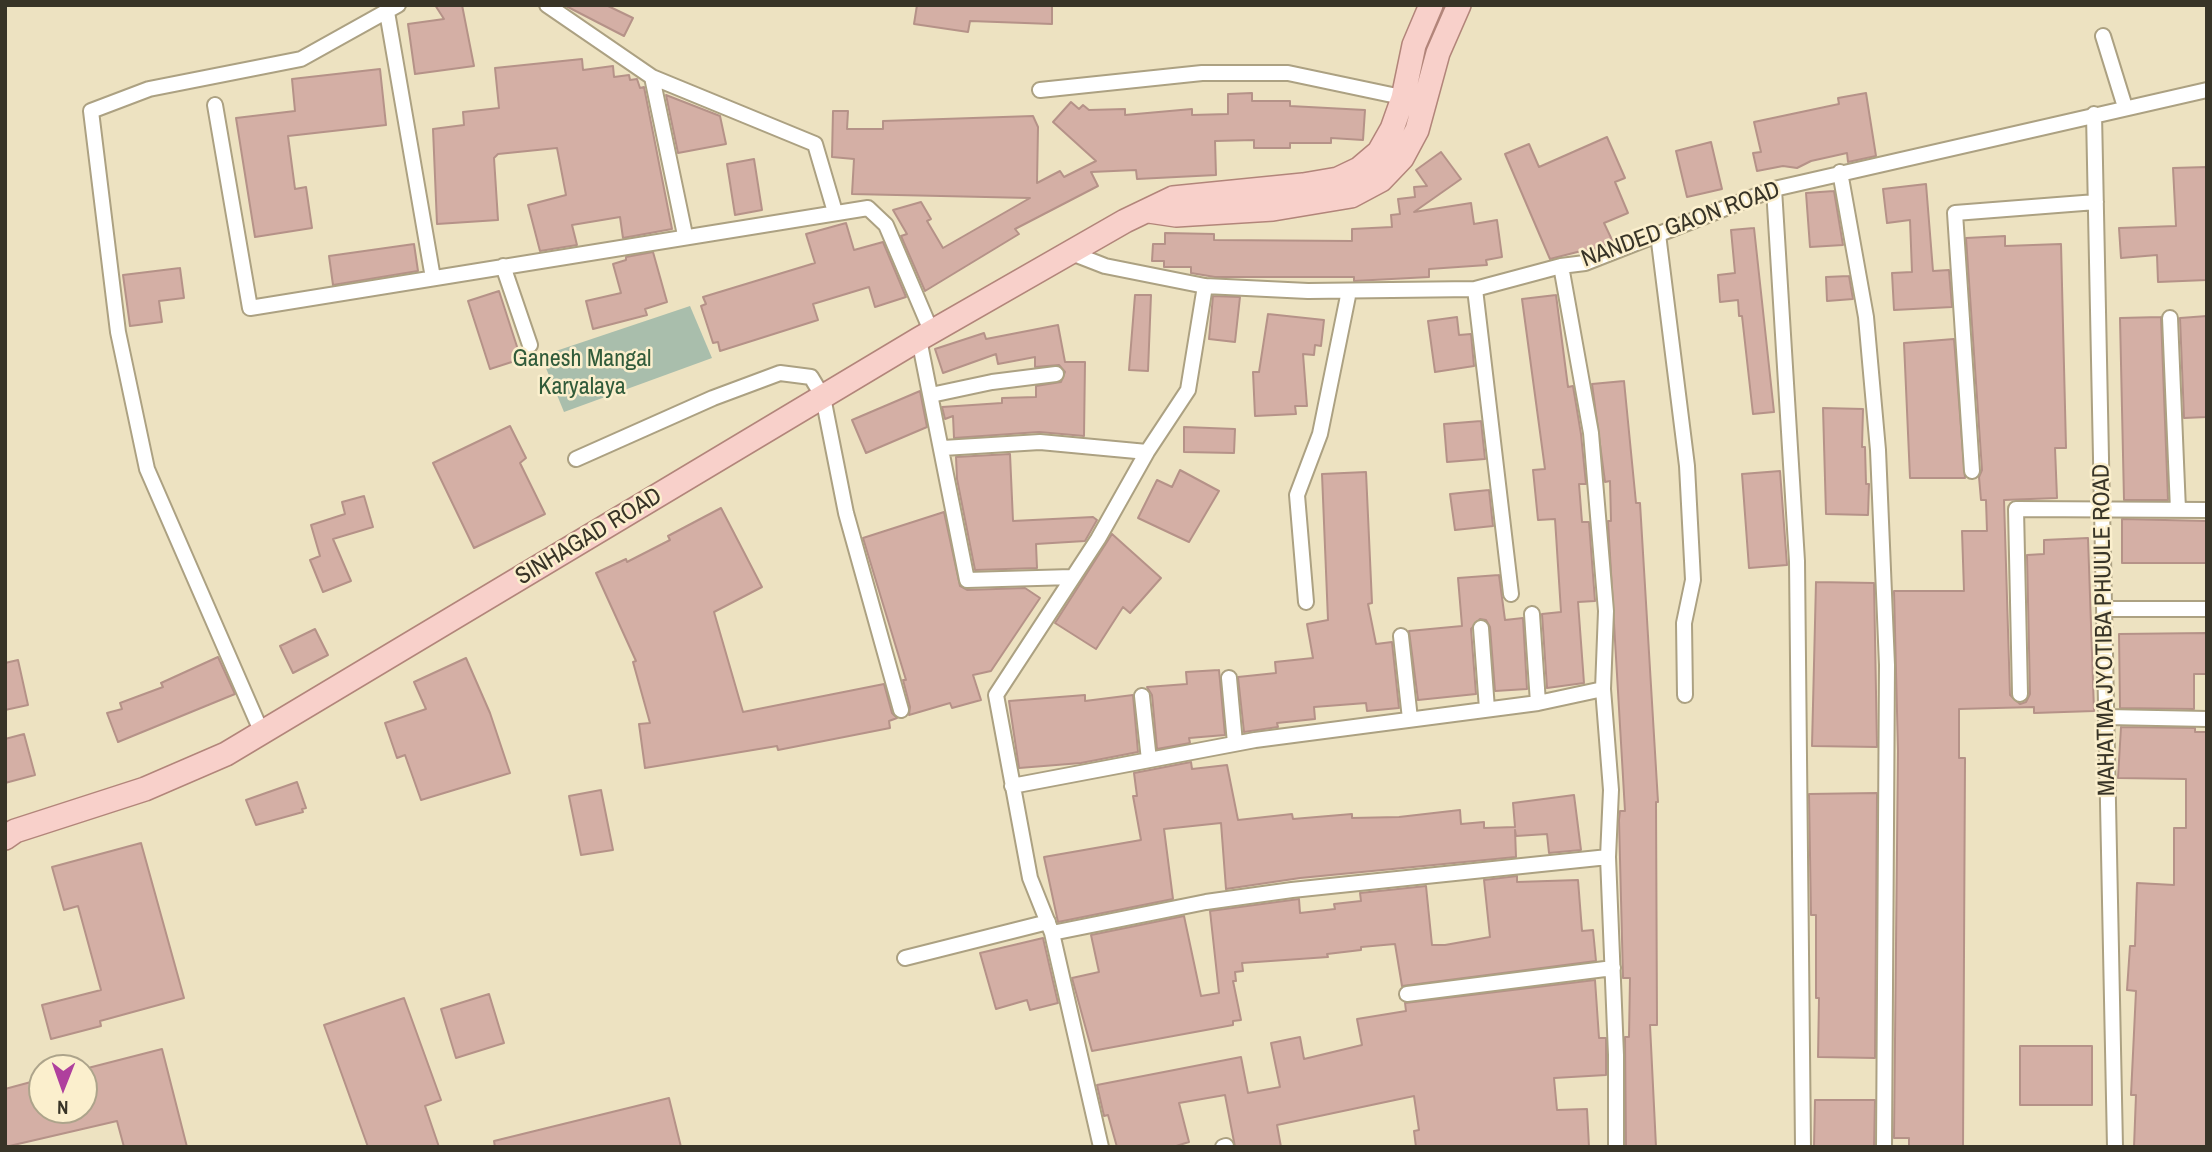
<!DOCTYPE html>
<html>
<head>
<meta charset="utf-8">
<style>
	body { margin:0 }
	#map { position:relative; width:2212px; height:1152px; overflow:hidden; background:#ede2c1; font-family:"Archivo Narrow",sans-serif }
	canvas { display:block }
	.frame { position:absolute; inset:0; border:7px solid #383427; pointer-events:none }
	.north { position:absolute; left:28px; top:1054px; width:70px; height:70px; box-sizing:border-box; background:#fbefcd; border:2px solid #ada48b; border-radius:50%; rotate:181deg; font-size:19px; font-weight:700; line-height:28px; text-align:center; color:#383427 }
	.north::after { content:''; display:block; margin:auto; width:24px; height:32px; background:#af409d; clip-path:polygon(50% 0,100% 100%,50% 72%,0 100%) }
</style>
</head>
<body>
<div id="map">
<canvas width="2212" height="1152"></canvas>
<div class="frame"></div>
<div class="north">N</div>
</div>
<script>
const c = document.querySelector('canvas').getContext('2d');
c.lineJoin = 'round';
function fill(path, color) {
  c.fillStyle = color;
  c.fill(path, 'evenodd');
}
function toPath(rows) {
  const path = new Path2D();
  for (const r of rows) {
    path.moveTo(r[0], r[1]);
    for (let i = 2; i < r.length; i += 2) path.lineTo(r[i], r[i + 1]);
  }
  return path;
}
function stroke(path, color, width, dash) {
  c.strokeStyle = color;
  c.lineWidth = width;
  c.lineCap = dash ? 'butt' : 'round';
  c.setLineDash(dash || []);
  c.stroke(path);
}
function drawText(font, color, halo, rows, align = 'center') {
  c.font = font + ' "Archivo Narrow",sans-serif';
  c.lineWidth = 5;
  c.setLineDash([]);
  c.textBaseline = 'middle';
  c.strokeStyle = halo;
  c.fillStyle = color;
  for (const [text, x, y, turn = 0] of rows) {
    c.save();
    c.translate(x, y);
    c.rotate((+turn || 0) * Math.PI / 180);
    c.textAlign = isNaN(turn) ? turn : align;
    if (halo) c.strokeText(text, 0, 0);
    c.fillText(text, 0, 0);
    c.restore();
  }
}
fill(toPath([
	[690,306,712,358,564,412,541,356]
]), '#a9beac');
const building = toPath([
	[435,5,462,5,474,66,415,74,408,24,444,19,435,5],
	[564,5,606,5,633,18,624,36,564,5],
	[917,5,1052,5,1052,24,970,21,968,32,914,24,917,5],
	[582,59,583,70,613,66,614,77,629,75,630,80,637,79,640,88,644,87,672,229,623,238,620,217,572,225,577,245,540,251,528,205,566,195,557,148,498,154,494,158,498,220,437,224,433,129,464,125,463,112,499,108,495,68,582,59],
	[380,69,386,125,288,136,295,189,306,187,312,228,255,237,236,118,295,111,292,79,380,69],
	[1252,93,1252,101,1290,101,1290,106,1365,110,1363,140,1331,138,1331,143,1290,143,1290,148,1254,148,1254,140,1215,141,1216,175,1137,179,1136,170,1091,172,1098,186,1015,229,1019,234,925,291,901,236,907,234,893,210,921,202,931,219,927,221,943,248,1030,198,852,194,854,159,832,157,833,111,848,111,847,129,883,129,883,121,1033,116,1038,127,1037,183,1060,171,1064,177,1096,161,1053,122,1071,102,1079,109,1083,105,1089,110,1125,109,1125,115,1192,109,1192,115,1228,114,1228,94,1252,93],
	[1866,93,1876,156,1848,162,1847,153,1811,161,1797,168,1783,166,1757,171,1753,153,1761,152,1754,122,1839,104,1838,98,1866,93],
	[666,95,720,116,726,144,678,153,666,95],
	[1607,137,1625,178,1615,182,1628,213,1604,223,1613,242,1586,252,1585,250,1550,259,1505,154,1529,144,1539,167,1607,137],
	[1711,142,1722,189,1687,197,1676,151,1711,142],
	[1441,152,1461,179,1414,212,1471,203,1474,224,1497,220,1502,257,1486,260,1487,265,1429,269,1429,277,1354,281,1354,277,1215,277,1191,273,1191,267,1164,267,1164,261,1152,261,1153,244,1165,244,1165,233,1214,234,1214,240,1352,241,1352,229,1392,227,1391,215,1400,214,1398,199,1415,197,1414,187,1427,186,1416,170,1441,152],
	[754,159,762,210,735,215,727,164,754,159],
	[2207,167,2207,280,2158,282,2157,255,2121,258,2119,228,2176,226,2173,168,2207,167],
	[1926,184,1933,271,1949,270,1952,307,1894,310,1892,273,1912,272,1910,220,1887,223,1883,189,1926,184],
	[1834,191,1843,245,1810,247,1806,193,1834,191],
	[846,223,854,250,883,242,906,297,875,307,869,287,813,304,818,320,720,351,718,342,713,343,701,306,706,304,703,297,815,263,806,234,846,223],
	[1754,228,1774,412,1753,414,1742,316,1739,316,1738,300,1720,302,1718,275,1735,273,1731,230,1754,228],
	[2005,236,2005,246,2061,244,2066,448,2055,448,2057,498,2004,500,2010,695,2020,704,2026,702,2030,694,2027,555,2044,554,2044,540,2088,538,2094,711,2034,713,2034,707,1959,709,1959,758,1965,758,1963,1147,1909,1147,1909,1138,1894,1138,1898,751,1894,591,1964,591,1962,531,1987,531,1986,500,1981,500,1979,477,1982,470,1966,238,2005,236],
	[414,244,418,271,333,285,329,256,414,244],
	[653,252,667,302,645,309,647,315,593,329,586,301,621,293,613,264,626,260,626,257,653,252],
	[180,268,184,298,159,301,162,322,130,326,123,275,180,268],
	[1849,276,1853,299,1827,301,1826,277,1849,276],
	[499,291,521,359,490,369,468,301,499,291],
	[1135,295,1151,295,1148,371,1129,370,1135,295],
	[1556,295,1568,387,1573,386,1581,434,1586,484,1579,484,1582,522,1589,522,1595,601,1578,602,1584,683,1547,688,1542,614,1561,612,1555,519,1538,520,1533,470,1545,469,1522,299,1556,295],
	[1213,296,1240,297,1235,342,1209,339,1213,296],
	[1268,314,1324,320,1321,346,1315,345,1314,355,1303,354,1307,406,1295,406,1296,414,1255,416,1253,372,1259,372,1268,314],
	[2207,316,2207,417,2184,418,2180,318,2207,316],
	[1457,317,1459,335,1471,334,1474,366,1435,372,1428,321,1457,317],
	[2161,317,2168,500,2124,500,2120,318,2161,317],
	[1058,325,1065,362,1085,362,1084,436,1039,432,954,438,953,416,945,419,942,407,1002,403,1002,398,1036,397,1036,386,1061,382,1065,372,1059,365,1035,367,1035,357,998,364,996,354,943,373,935,349,984,333,986,339,1058,325],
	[1954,339,1965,478,1910,478,1904,343,1954,339],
	[1624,381,1636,503,1640,503,1658,802,1656,802,1657,1025,1650,1025,1656,1147,1626,1147,1625,1037,1629,1037,1630,978,1623,978,1619,820,1620,811,1625,811,1608,521,1611,521,1610,481,1605,482,1592,384,1624,381],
	[920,391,927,427,866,453,852,420,920,391],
	[1823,408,1863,409,1862,447,1865,447,1866,484,1869,484,1868,515,1826,514,1823,408],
	[1481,421,1485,459,1447,462,1444,424,1481,421],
	[510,426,526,458,520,463,545,514,474,548,433,463,510,426],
	[1184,427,1235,429,1234,453,1184,452,1184,427],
	[1010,454,1013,521,1093,517,1097,520,1085,541,1036,544,1037,568,975,570,957,479,956,457,1010,454],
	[1180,470,1219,491,1189,542,1138,518,1157,480,1172,487,1180,470],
	[1780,471,1787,565,1749,568,1742,474,1780,471],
	[1366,472,1372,603,1368,604,1376,644,1392,642,1399,708,1367,711,1366,703,1314,707,1315,719,1277,723,1278,727,1244,732,1238,677,1276,673,1275,662,1313,658,1307,624,1328,620,1322,474,1366,472],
	[1489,490,1493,526,1455,530,1450,494,1489,490],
	[364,496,373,527,333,539,351,581,323,592,310,560,320,556,311,525,345,514,342,502,364,496],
	[721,508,762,587,714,612,743,712,884,684,892,713,897,718,889,721,890,728,778,750,777,746,645,768,639,724,650,723,633,662,636,661,596,573,626,559,627,562,670,540,668,536,721,508],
	[944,512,960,586,967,590,1025,588,1040,598,991,671,973,675,981,700,952,708,950,703,909,715,910,707,903,680,906,680,863,538,944,512],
	[2122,519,2207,521,2207,563,2122,563,2122,519],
	[1112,534,1161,578,1130,613,1123,607,1096,649,1055,623,1112,534],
	[1499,575,1505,620,1523,618,1527,689,1495,691,1490,627,1486,620,1480,619,1471,629,1476,694,1418,700,1409,631,1462,626,1458,578,1499,575],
	[1816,582,1874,583,1877,747,1812,746,1816,582],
	[315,629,328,655,293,673,280,646,315,629],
	[2207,633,2207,674,2194,674,2194,709,2120,708,2119,634,2207,633],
	[218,657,235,694,118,742,107,713,122,709,120,703,163,687,161,683,218,657],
	[466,658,490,713,510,773,421,800,405,755,397,758,385,723,426,709,414,682,466,658],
	[18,660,28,705,5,710,5,663,18,660],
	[1219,670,1225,735,1189,738,1190,743,1157,749,1152,695,1147,687,1187,684,1186,672,1219,670],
	[1085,695,1085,701,1133,695,1138,752,1081,763,1019,768,1009,701,1085,695],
	[2121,727,2195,728,2195,732,2207,732,2207,1147,2134,1147,2136,1095,2131,1095,2136,991,2127,990,2130,946,2135,946,2137,883,2174,885,2174,828,2186,828,2186,779,2118,778,2121,727],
	[24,734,35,775,5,783,5,739,24,734],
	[1191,762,1192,769,1227,765,1238,820,1292,814,1293,819,1352,814,1352,818,1399,817,1460,810,1461,824,1484,822,1484,828,1515,827,1513,803,1574,795,1581,850,1549,853,1547,834,1516,836,1515,830,1516,857,1300,878,1226,889,1221,823,1164,829,1173,899,1058,922,1044,857,1141,840,1133,796,1137,796,1134,773,1191,762],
	[297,782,306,808,302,809,303,812,256,825,246,800,297,782],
	[601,790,613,850,581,855,569,796,601,790],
	[1877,793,1875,1058,1818,1057,1819,998,1816,998,1816,915,1811,915,1809,794,1877,793],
	[141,843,184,998,100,1021,101,1026,51,1039,42,1005,101,990,78,906,64,910,52,867,141,843],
	[1517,876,1517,882,1578,880,1582,931,1593,930,1596,961,1402,986,1395,944,1361,947,1361,950,1327,954,1328,957,1242,963,1243,971,1235,972,1236,981,1233,981,1241,1020,1233,1021,1233,1025,1092,1051,1072,978,1099,972,1091,935,1184,916,1201,996,1219,993,1210,911,1299,899,1300,913,1335,909,1334,904,1361,901,1360,893,1426,886,1432,945,1445,945,1490,937,1484,880,1517,876],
	[1043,938,1058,1003,1030,1010,1027,1000,996,1009,980,953,1043,938],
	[1595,980,1599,1038,1606,1038,1606,1075,1554,1078,1557,1110,1587,1109,1589,1147,1416,1147,1414,1131,1419,1130,1414,1096,1277,1125,1281,1147,1235,1147,1225,1095,1179,1103,1189,1142,1173,1147,1117,1147,1108,1115,1104,1116,1097,1085,1241,1057,1248,1093,1280,1087,1271,1043,1300,1037,1304,1059,1362,1045,1357,1019,1406,1011,1405,1003,1595,980],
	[489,994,504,1043,456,1058,441,1009,489,994],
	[404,998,441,1100,425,1106,439,1147,368,1147,324,1025,404,998],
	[2020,1046,2092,1046,2092,1105,2020,1105,2020,1046],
	[162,1049,187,1147,124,1147,117,1121,5,1147,5,1089,42,1079,42,1110,84,1110,84,1069,162,1049],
	[669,1098,681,1147,495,1147,494,1141,669,1098],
	[1815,1100,1875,1100,1874,1147,1814,1147,1815,1100]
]);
fill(building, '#d4afa5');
stroke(building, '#b59288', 2);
const minor = toPath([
	[547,5,652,77,685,235],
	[387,12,433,278],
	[2103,36,2125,107],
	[652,77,815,144,835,212],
	[1040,90,1202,73,1288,73,1411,99],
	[215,105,250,308,868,208,886,225,932,333],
	[2094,114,2115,1147],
	[1840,172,1866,317,1878,450,1887,665,1884,1147],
	[1774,189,1797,561,1803,1147],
	[1658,234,1687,466,1693,580,1684,623,1685,695],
	[1069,252,1105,266,1205,286,1308,291,1475,289,1561,266,1585,263,1774,189,2207,90],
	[503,266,530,345],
	[1475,289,1511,594],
	[2170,318,2178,510],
	[919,339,967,580,1072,577],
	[931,395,992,382,1056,374],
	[943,448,1040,442,1147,452],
	[576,459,713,398,780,373,811,377,823,397,846,513,901,710],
	[1972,471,1955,213,2096,202],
	[1306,602,1297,495,1320,434,1349,291],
	[2105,609,2207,609],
	[1532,614,1538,703],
	[1481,628,1487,709],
	[1401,636,1410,719],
	[1229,678,1235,743],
	[2020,694,2016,509,2207,510],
	[1142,696,1149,760],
	[2107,717,2207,719],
	[262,733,147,469,118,332,91,111,149,89,301,59,398,5],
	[1012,786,1255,740,1538,703,1603,689],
	[1608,857,1616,1055,1616,1147],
	[1052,933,1206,902,1292,890,1608,857,1611,790,1603,689,1606,611,1591,433,1561,266],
	[905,958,1048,922],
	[1407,994,1613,968],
	[1101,1147,1052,933,1030,878,996,695,1098,539,1147,452,1188,390,1205,286],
	[1223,1147,1226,1146]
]);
const primary = toPath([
	[1149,211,1176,215,1273,209,1351,196,1381,180,1402,158,1417,130,1438,53,1459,5],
	[5,838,15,831,145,789,226,754,919,339,1125,221,1173,198,1303,185,1338,179,1359,169,1379,152,1392,129,1403,98,1414,45,1431,5]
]);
stroke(minor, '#aca182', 18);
stroke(primary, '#b2857a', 26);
stroke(minor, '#fff', 14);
stroke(primary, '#f8d0ca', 23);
drawText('24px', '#383427', '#fbefcd', [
	["NANDED GAON ROAD",1681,225,-20],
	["SINHAGAD ROAD",589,537,-31],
	["MAHATMA JYOTIBA PHUULE ROAD",2105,630,-91]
]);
drawText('24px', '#315b3a', '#fbefcd', [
	["Ganesh Mangal",582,360],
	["Karyalaya",582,388]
]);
</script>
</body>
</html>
